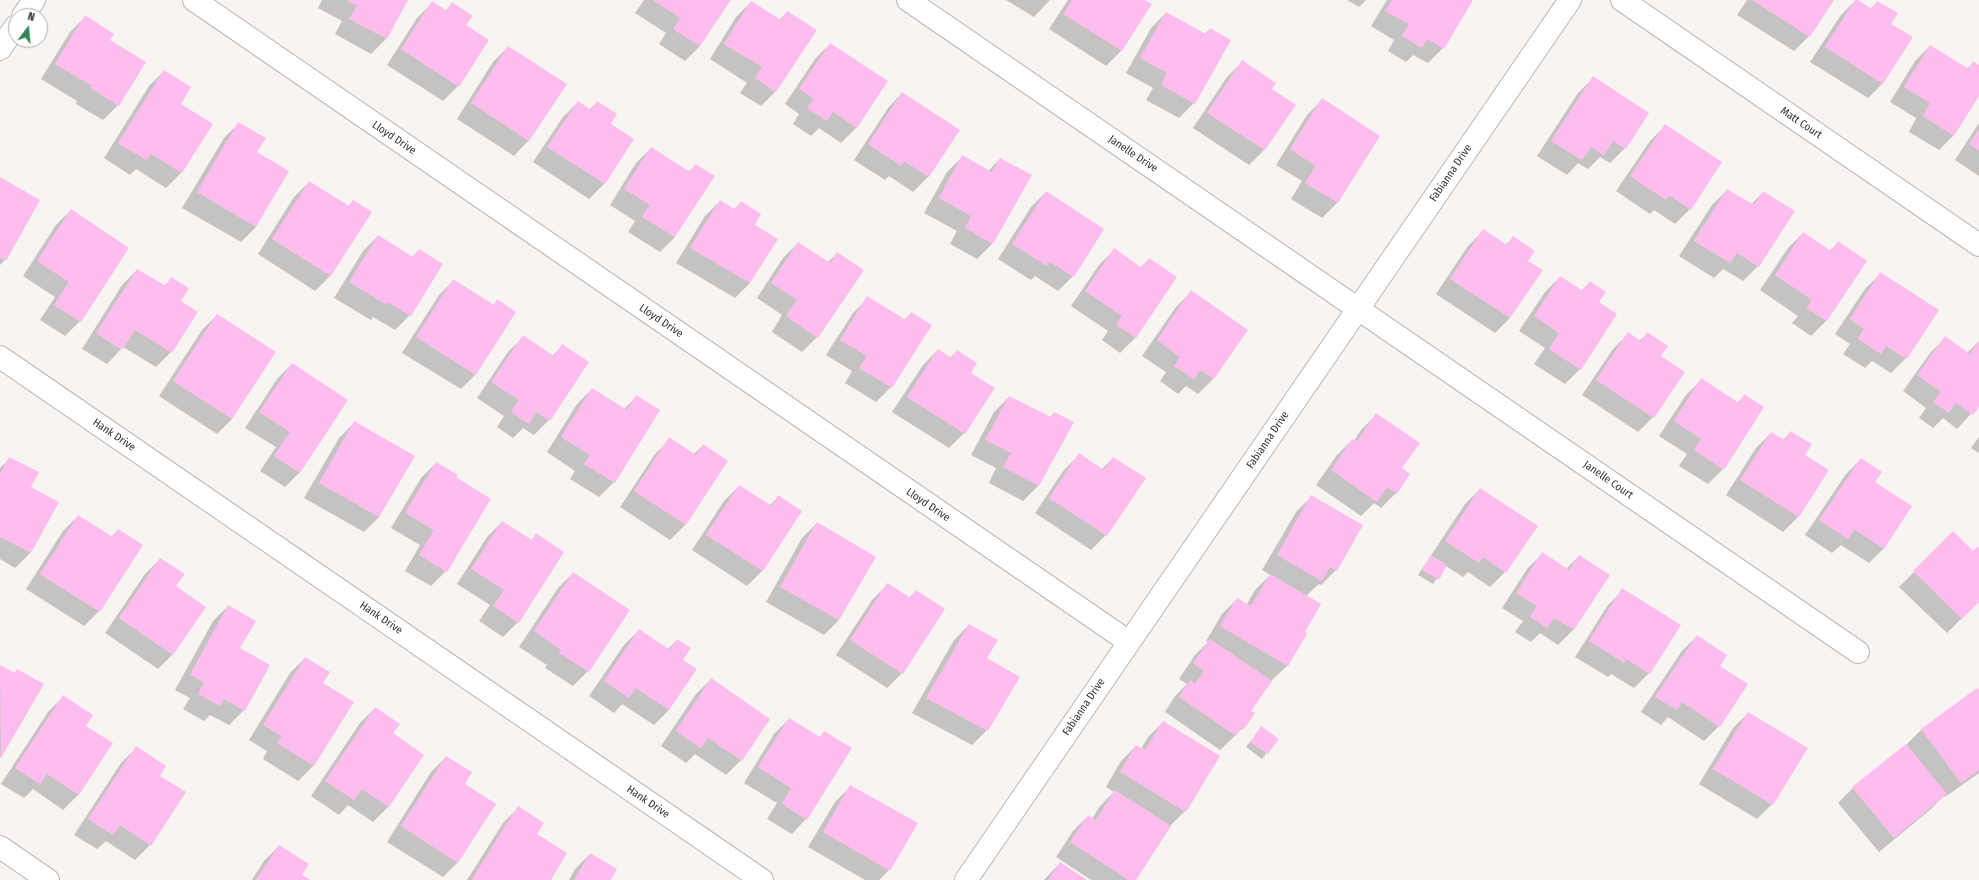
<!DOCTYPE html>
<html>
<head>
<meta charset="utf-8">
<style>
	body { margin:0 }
	#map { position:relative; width:1979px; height:880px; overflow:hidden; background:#f7f4f2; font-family:"Fira Sans Condensed",sans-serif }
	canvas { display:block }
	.north { position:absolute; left:8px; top:8px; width:40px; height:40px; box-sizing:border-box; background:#fff; border:1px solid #aeadad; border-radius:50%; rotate:16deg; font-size:11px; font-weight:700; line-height:16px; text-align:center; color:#343332 }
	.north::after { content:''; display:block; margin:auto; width:14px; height:18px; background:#348556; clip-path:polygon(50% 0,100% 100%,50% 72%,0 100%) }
</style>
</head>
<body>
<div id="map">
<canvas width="1979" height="880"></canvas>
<div class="north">N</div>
</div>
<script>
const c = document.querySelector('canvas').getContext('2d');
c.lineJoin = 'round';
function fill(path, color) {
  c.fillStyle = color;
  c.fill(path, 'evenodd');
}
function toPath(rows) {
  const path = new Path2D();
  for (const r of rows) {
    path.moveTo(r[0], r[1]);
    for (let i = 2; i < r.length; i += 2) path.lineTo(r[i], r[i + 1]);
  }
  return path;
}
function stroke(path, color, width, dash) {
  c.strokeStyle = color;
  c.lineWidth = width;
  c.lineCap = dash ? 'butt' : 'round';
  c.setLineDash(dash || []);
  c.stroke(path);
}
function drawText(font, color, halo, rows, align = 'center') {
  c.font = font + ' "Fira Sans Condensed",sans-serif';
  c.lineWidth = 3;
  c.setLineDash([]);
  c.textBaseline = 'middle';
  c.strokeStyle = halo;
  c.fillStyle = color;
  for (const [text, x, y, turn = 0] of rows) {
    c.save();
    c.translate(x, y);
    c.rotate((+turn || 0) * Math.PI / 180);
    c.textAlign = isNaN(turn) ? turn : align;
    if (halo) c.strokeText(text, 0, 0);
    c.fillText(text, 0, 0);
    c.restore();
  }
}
fill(toPath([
	[322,0,407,0,386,39,371,54,335,34,342,21,318,8],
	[644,0,729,0,700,46,685,61,659,44,666,33,635,13],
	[1006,0,1050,0,1034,17],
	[1068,0,1143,0,1150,5,1121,51,1106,66,1049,29],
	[1347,0,1366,0,1359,7],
	[1387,0,1472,0,1443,48,1428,63,1413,55,1406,62,1388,51,1394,40,1371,26],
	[1747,0,1832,0,1809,36,1794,51,1737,15],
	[1856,0,1870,9,1878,2,1890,24,1883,83,1868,98,1810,62,1841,15],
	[751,2,779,20,787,12,776,91,761,106,740,93,747,83,710,59,736,17],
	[432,3,445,11,452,4,465,26,458,86,443,101,387,65,417,18],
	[1166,13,1205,34,1210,29,1194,103,1179,118,1146,100,1153,88,1126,73,1151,28],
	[85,17,109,40,118,105,103,120,76,104,77,101,41,79,70,32],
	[830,44,887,81,856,128,841,143,819,128,811,136,793,124,799,114,785,104,815,59],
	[1930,46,1967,69,1973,63,1979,66,1979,94,1954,135,1939,150,1909,132,1916,118,1890,102,1915,61],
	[508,47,565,84,528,141,514,156,457,119,493,62],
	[1242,62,1271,90,1294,105,1264,150,1249,165,1193,128,1227,77],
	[164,71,179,104,212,124,181,173,166,188,136,169,130,175,104,158,149,86],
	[1593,78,1625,148,1610,163,1600,157,1588,169,1578,163,1567,175,1537,156,1578,93],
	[902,93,959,130,928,177,913,192,889,176,885,180,854,160,888,108],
	[1322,100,1379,136,1337,203,1322,218,1291,199,1302,181,1276,165,1307,115],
	[578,102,589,110,597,102,609,124,633,140,604,184,589,199,533,162,563,117],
	[239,123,255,153,256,227,241,242,182,208,224,138],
	[1979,123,1979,176,1955,160],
	[1665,126,1690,209,1675,224,1654,210,1650,214,1616,191,1650,141],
	[651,148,688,172,696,165,675,237,660,252,628,232,635,221,610,205,636,163],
	[962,157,988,171,1000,159,1030,176,992,244,977,259,950,244,957,231,924,213,947,172],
	[0,178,5,260,0,265],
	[309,182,348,206,353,202,370,213,330,276,315,291,258,254,294,197],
	[1727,190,1751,205,1763,192,1793,211,1758,266,1743,281,1723,269,1714,278,1679,256,1712,205],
	[1046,192,1073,276,1058,291,1035,276,1031,280,998,259,1031,207],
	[720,201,734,210,741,202,753,225,750,283,735,298,676,263,705,216],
	[71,210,80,321,65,336,40,320,55,297,23,276,56,225],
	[1483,231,1505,245,1513,238,1527,261,1510,318,1495,333,1436,294,1468,246],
	[1803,233,1829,251,1838,243,1866,261,1826,321,1811,336,1792,323,1798,316,1760,290,1788,248],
	[378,236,412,257,419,250,410,315,395,330,373,317,371,320,334,298,363,251],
	[798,243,828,262,837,253,817,337,802,352,772,332,782,315,757,298,783,258],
	[1114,250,1140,268,1149,259,1176,278,1135,338,1120,353,1102,340,1108,331,1071,306,1099,265],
	[137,270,164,286,172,279,179,302,171,352,156,367,123,347,107,364,82,349,122,285],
	[1880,274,1906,358,1891,373,1872,361,1865,368,1843,354,1850,344,1835,334,1865,289],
	[1560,277,1581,291,1590,282,1597,303,1616,314,1580,369,1565,384,1534,364,1545,348,1519,331,1545,292],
	[454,280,493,305,497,301,476,374,461,389,402,353,439,295],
	[1191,292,1246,330,1213,379,1198,394,1186,386,1178,394,1160,381,1166,372,1142,356,1176,307],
	[868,298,904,320,911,313,891,387,876,402,845,383,852,371,826,355,853,313],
	[217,315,232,419,217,434,159,396,202,330],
	[1628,334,1639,341,1647,334,1660,357,1653,417,1638,432,1582,395,1613,349],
	[523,337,552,356,562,346,587,363,549,420,534,435,523,428,513,438,497,427,504,416,477,398,508,352],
	[1945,338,1967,353,1979,341,1979,405,1957,429,1943,418,1933,428,1919,418,1926,408,1903,391,1930,353],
	[938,350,950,358,957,351,970,373,964,433,949,448,892,412,923,365],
	[292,364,300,472,285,487,260,471,276,447,245,428,277,379],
	[1701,380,1737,403,1744,396,1723,469,1708,484,1679,466,1687,454,1659,436,1686,395],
	[592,389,624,409,636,397,614,482,599,497,570,479,575,471,547,452,577,404],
	[1009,397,1049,418,1054,413,1072,422,1038,486,1023,501,989,483,996,468,971,455,994,412],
	[1376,415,1401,468,1396,493,1381,508,1374,503,1361,516,1316,485,1337,455,1352,440,1354,441,1361,430],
	[354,423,414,457,379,517,364,532,304,498,339,438],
	[1791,432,1804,456,1827,470,1798,517,1783,532,1726,495,1756,448,1771,433,1783,440],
	[1979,437,1979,453,1971,448],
	[670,439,694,454,703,445,727,461,685,525,670,540,620,507,655,454],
	[1079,455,1101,470,1113,458,1106,535,1091,550,1035,513,1064,470],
	[10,458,29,487,30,553,15,568,0,559,0,468],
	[1861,459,1884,548,1869,563,1841,545,1832,553,1805,535,1846,474],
	[436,463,455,478,446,571,431,586,405,571,420,545,391,528,421,478],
	[739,486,769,506,778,497,801,511,762,571,747,586,692,550,724,501],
	[1480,489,1505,572,1490,587,1468,572,1463,577,1446,566,1433,584,1418,575,1465,504],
	[1311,497,1336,570,1321,585,1319,584,1306,596,1303,633,1288,665,1272,680,1250,711,1243,728,1220,750,1165,712,1175,696,1187,684,1179,679,1195,655,1208,642,1206,641,1222,614,1237,599,1247,604,1255,590,1270,575,1262,570,1296,512],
	[78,516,111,537,118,530,99,611,84,626,26,589,63,531],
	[502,522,530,541,536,535,518,622,503,637,479,621,490,605,457,584,487,537],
	[817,523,848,541,839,620,824,635,766,602,802,538],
	[1953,533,1973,552,1979,549,1979,601,1947,633,1899,587],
	[1542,554,1566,569,1579,556,1608,575,1573,630,1558,645,1540,633,1531,642,1515,632,1523,621,1502,608,1527,569],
	[160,559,175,586,173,654,158,669,105,633,145,574],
	[573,573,588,671,573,686,545,668,547,665,519,647,558,588],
	[887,585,909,598,916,591,944,609,902,673,887,688,836,655,872,600],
	[1623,590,1649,673,1634,688,1611,674,1608,677,1575,657,1608,605],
	[228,606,239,649,244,710,229,725,210,715,204,721,183,709,190,698,175,690,213,621],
	[969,625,986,659,987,730,972,745,912,713,954,640],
	[639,630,668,649,677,640,682,660,669,710,654,725,622,704,614,713,589,696,624,645],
	[1697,636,1719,666,1746,685,1719,726,1704,741,1668,717,1661,725,1641,712,1682,651],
	[305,658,322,683,352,702,313,766,298,781,263,759,267,751,249,740,290,673],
	[0,666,14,674,17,670,42,685,0,758],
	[711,679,741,760,726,775,695,754,686,763,661,746,696,694],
	[1979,692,1979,773,1945,797,1944,796,1931,809,1879,852,1838,803,1853,788,1907,744,1922,729],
	[63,697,85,726,112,743,78,795,63,810,33,789,24,798,1,784,48,712],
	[375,708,391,734,423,755,388,807,373,822,348,805,339,815,311,796,360,723],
	[1748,713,1772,804,1757,819,1699,784,1733,728],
	[789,719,819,738,825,732,806,819,792,834,767,819,777,803,744,783,774,734],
	[1163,722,1185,811,1170,826,1135,880,1091,880,1056,857,1073,831,1088,816,1092,819,1100,806,1114,792,1106,787,1121,761,1136,746,1141,749,1148,737],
	[1261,728,1278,739,1262,759,1246,747],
	[136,748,159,776,150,845,135,860,106,841,97,849,74,835,121,763],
	[446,757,464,785,458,862,443,877,387,842,431,772],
	[850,787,889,870,879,880,865,880,808,847,835,802],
	[518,808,536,834,549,880,467,880,503,823],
	[279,846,301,875,309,880,252,880,264,861],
	[590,854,610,880,569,880,575,869],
	[1060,863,1086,880,1044,880]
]), '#0003');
fill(toPath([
	[346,0,408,0,387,39,349,19,357,6],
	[653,0,731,0,700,46,673,29,680,18],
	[1072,0,1145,0,1152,4,1122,51,1063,14],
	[1392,0,1473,0,1444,49,1427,39,1422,48,1402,36,1409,24,1385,11],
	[1752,0,1834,0,1810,37],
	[1855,0,1858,0,1872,9,1877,1,1898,13,1891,24,1913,37,1883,84,1825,47],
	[432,1,447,11,452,2,473,16,466,25,489,40,459,87,401,49],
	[751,1,781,20,787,11,817,30,776,92,755,78,762,67,724,44],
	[1166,12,1206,34,1210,28,1231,40,1195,104,1161,85,1167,73,1140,58],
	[85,15,114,34,110,40,146,62,119,106,90,88,92,86,55,64],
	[830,43,888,81,857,128,833,112,827,121,807,108,814,99,799,89],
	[1930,45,1969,69,1973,61,1979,65,1979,96,1954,136,1923,116,1930,103,1904,87],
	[508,46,567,84,529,141,471,103],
	[1242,60,1276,83,1272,89,1296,105,1265,150,1207,113],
	[164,70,191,87,181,104,213,124,182,173,151,154,146,160,118,143],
	[1593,76,1649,113,1626,149,1613,141,1604,155,1591,147,1582,160,1551,141],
	[902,92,960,130,929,177,904,161,901,166,868,144],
	[1322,98,1380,136,1338,203,1305,183,1316,166,1290,149],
	[578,101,591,110,597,101,617,114,611,124,634,139,605,184,547,147],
	[238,122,266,138,257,152,289,171,256,227,197,192],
	[1665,124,1722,162,1691,210,1669,195,1666,200,1630,176],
	[1979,129,1979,151,1969,144],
	[651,147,690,172,695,164,715,176,675,237,642,217,650,205,624,189],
	[962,155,992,172,1000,158,1032,175,993,244,965,228,971,216,939,198],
	[0,177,40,200,6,261,0,257],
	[309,181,349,206,353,200,372,212,331,276,272,239],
	[1727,189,1754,205,1763,191,1795,211,1759,267,1737,253,1730,263,1694,241],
	[1046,191,1104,229,1074,277,1050,262,1047,266,1012,244],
	[720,200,736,210,741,201,761,214,755,225,778,239,750,283,690,248],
	[71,209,129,248,81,322,54,305,69,282,37,261],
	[1483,229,1507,245,1513,236,1535,251,1528,261,1543,270,1510,318,1450,279],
	[1803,232,1831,251,1838,241,1867,261,1827,321,1806,308,1812,300,1775,275],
	[378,235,413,257,419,249,443,264,411,316,388,302,387,305,349,282],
	[798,242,830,263,837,252,864,270,818,338,786,316,797,300,771,283],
	[1114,248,1142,268,1149,258,1177,277,1136,338,1116,325,1122,316,1085,291],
	[137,269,166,286,171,277,189,288,181,301,198,312,172,353,135,330,122,350,96,333],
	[1880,272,1939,310,1907,359,1886,346,1881,354,1858,339,1864,329,1850,319],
	[1560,276,1583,291,1590,281,1606,292,1599,302,1617,314,1581,370,1549,349,1559,333,1534,316],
	[453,279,494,305,497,299,516,312,476,375,416,337],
	[1191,290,1248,330,1214,379,1200,370,1194,379,1174,366,1180,357,1157,340],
	[867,296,906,320,911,312,932,325,892,388,859,368,867,356,840,340],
	[217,314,276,352,232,419,173,381],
	[1628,332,1641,341,1647,332,1668,346,1661,356,1685,372,1654,418,1596,380],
	[523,335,554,356,562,344,589,362,550,421,536,412,529,424,511,412,519,400,491,382],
	[1945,336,1970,354,1979,341,1979,407,1973,415,1956,403,1949,413,1933,402,1941,392,1917,375],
	[938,349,952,358,957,350,977,363,971,373,995,388,965,434,907,397],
	[292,363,348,400,300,473,274,456,290,432,259,412],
	[1701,378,1739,403,1744,394,1764,407,1724,470,1694,450,1701,439,1674,421],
	[592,388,627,410,636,395,660,410,615,483,584,464,590,455,561,437],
	[1009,396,1051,417,1054,412,1074,422,1039,486,1003,467,1011,453,985,440],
	[1376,413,1420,443,1402,468,1410,474,1397,494,1387,487,1377,502,1331,470,1352,439,1357,441],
	[354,421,415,456,379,517,319,483],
	[1790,431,1812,444,1805,455,1829,470,1799,517,1740,480,1771,432,1785,440],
	[669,437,696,455,703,444,728,461,686,525,634,491],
	[1079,453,1104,470,1113,457,1146,478,1107,536,1049,498],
	[9,457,39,472,31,487,59,502,31,553,0,537,0,474],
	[1861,458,1882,472,1875,482,1912,506,1884,549,1854,529,1848,539,1819,520],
	[436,462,458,475,456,477,491,499,447,572,419,555,434,530,405,513],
	[739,485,772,506,778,495,802,511,763,571,706,535],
	[1480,488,1538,526,1506,573,1483,557,1479,563,1445,541],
	[1311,495,1363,525,1337,571,1330,567,1322,581,1277,555],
	[78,515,113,537,118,529,143,545,100,612,40,574],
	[502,521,532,540,536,533,564,552,519,623,493,606,504,590,471,569],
	[817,522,876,557,839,620,780,587],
	[1953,531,1973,551,1978,546,1979,548,1979,602,1962,619,1913,571],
	[1542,552,1569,570,1579,555,1610,575,1574,630,1554,618,1547,628,1530,617,1537,606,1516,593],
	[1431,555,1447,565,1439,580,1422,570],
	[160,558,185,574,176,586,206,607,173,655,119,618],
	[573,572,630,610,589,672,559,653,561,650,534,631],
	[1270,574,1321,604,1305,632,1307,634,1288,666,1220,626,1237,598,1251,606],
	[887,583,911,598,916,590,945,609,903,674,850,640],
	[1622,588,1681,625,1650,674,1626,659,1624,663,1589,641],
	[228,605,256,621,240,648,270,665,245,711,224,699,220,706,198,694,204,682,190,675],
	[969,624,998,640,987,658,1020,677,988,731,926,698],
	[639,629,670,650,677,639,691,648,683,660,697,669,669,710,636,688,629,698,604,681],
	[1697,635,1727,655,1720,666,1748,684,1720,727,1682,702,1677,710,1655,697],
	[1210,639,1272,681,1251,711,1255,713,1244,729,1242,727,1236,736,1179,697,1190,680,1195,684,1204,671,1193,663],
	[305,657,330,672,323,683,354,702,314,766,277,743,282,736,263,725],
	[0,665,15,673,17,669,44,684,1,758],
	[711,678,770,719,742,761,708,738,701,748,676,731],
	[1977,688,1979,690,1979,770,1961,783,1921,729],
	[63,695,93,715,86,726,113,743,79,795,47,774,40,784,15,768],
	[375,707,400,724,393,733,424,755,389,807,362,789,354,800,325,781],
	[1748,712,1808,748,1773,805,1713,769],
	[789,718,820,737,824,731,852,748,807,820,782,804,791,788,758,767],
	[1163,721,1220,756,1186,812,1120,772,1136,745,1145,750],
	[1261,726,1279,739,1268,754,1250,742],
	[1906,744,1947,794,1894,838,1852,787],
	[136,746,166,766,160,776,186,792,151,846,120,825,113,835,88,819],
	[446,756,472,772,465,784,496,804,458,863,401,826],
	[850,785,918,823,890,871,823,832],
	[1115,790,1171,826,1136,880,1129,880,1070,842,1088,815,1096,820],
	[518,806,544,823,537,834,567,853,551,880,474,880,472,879],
	[279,845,309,864,302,875,311,880,256,880],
	[590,853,617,869,611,880,574,880],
	[1060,862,1087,880,1048,880]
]), '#febdee');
const street = toPath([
	[194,0,1129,642],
	[908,0,1858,652],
	[1622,0,1979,245],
	[23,16,34,0],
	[0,49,16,26],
	[0,357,762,880],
	[0,847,48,880],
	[966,880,1570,0]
]);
stroke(street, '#bab7b6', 24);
stroke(street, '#fff', 22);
drawText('11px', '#343332', '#fff', [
	["Matt Court",1801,123,34],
	["Lloyd Drive",394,138,34],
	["Janelle Drive",1133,154,34],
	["Fabianna Drive",1451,173,-56],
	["Lloyd Drive",661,321,34],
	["Hank Drive",114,435,34],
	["Fabianna Drive",1268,440,-56],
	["Janelle Court",1608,480,35],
	["Lloyd Drive",928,505,34],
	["Hank Drive",381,618,34],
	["Fabianna Drive",1084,707,-56],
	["Hank Drive",648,802,34]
]);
</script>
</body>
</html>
